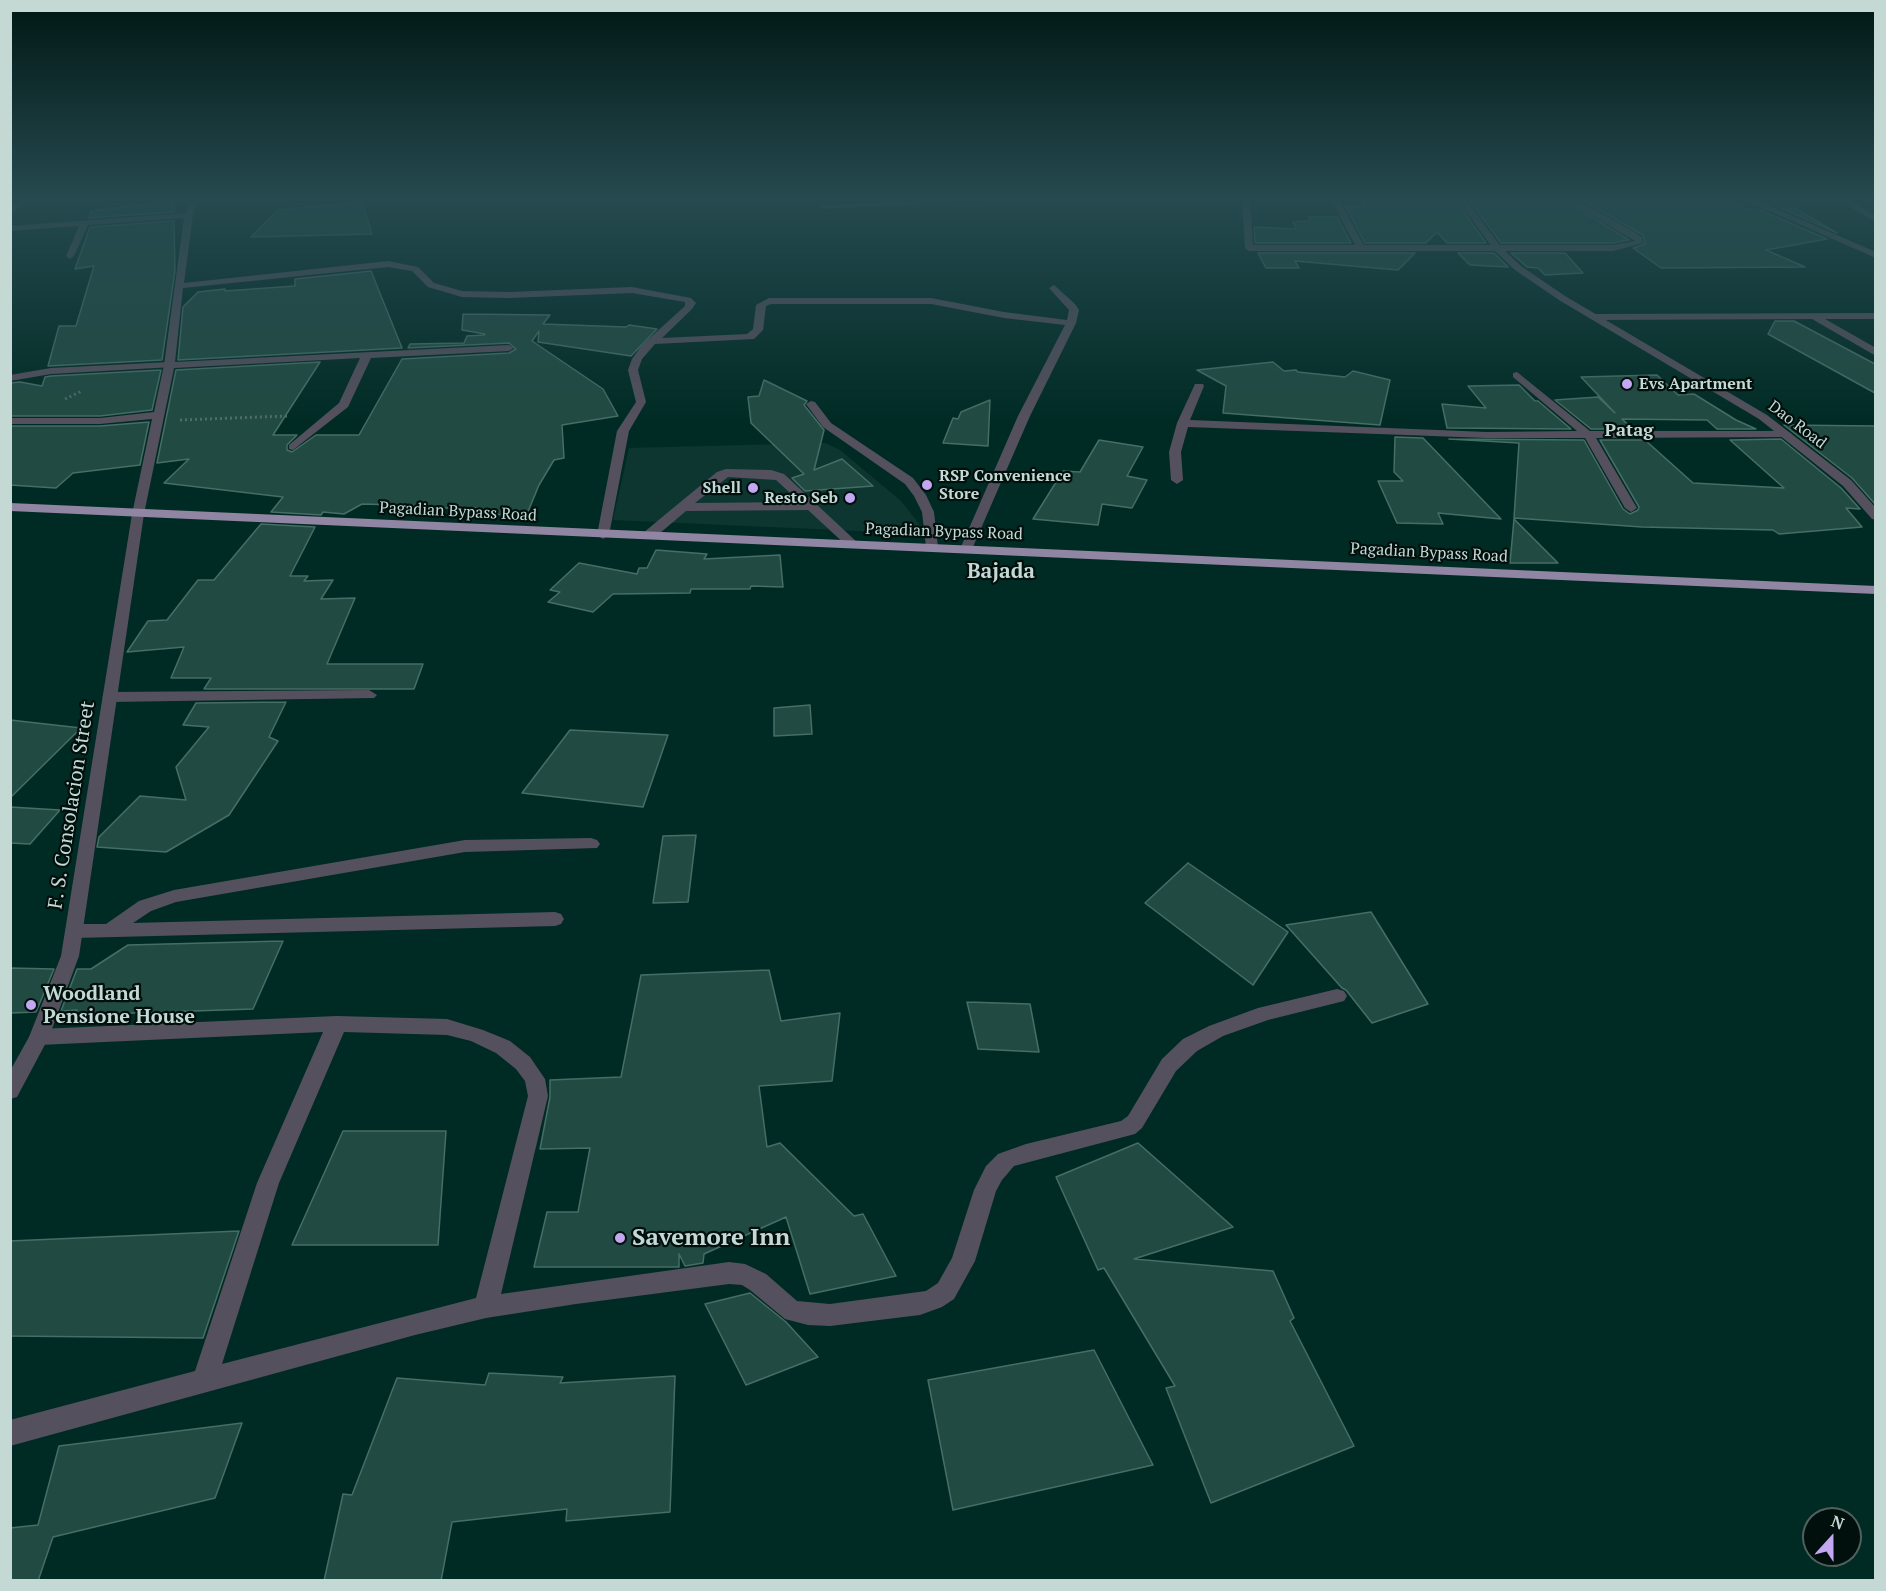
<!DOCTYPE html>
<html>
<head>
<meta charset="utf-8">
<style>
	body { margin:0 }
	#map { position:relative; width:1886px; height:1591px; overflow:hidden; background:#002b24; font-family:"PT Serif",serif }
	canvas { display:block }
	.frame { position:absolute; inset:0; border:12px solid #c4d9d4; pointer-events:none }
	.north { position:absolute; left:1802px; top:1507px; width:60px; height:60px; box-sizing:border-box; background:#02100d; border:2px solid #50605d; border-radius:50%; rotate:21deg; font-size:16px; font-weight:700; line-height:24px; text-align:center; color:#c4d9d4 }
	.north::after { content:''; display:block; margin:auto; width:21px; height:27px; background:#c4a7f1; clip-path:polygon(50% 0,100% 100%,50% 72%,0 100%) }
</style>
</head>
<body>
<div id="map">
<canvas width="1886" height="1591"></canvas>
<div class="frame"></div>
<div class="north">N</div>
</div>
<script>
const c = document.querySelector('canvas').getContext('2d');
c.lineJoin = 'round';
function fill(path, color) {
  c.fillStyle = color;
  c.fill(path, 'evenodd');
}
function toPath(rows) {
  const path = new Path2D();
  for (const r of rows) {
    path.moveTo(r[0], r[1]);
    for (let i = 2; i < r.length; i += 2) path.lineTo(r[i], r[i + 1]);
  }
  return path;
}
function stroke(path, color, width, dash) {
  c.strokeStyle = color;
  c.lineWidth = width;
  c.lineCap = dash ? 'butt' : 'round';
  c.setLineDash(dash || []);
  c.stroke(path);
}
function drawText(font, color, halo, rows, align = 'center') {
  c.font = font + ' "PT Serif",serif';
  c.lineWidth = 4.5;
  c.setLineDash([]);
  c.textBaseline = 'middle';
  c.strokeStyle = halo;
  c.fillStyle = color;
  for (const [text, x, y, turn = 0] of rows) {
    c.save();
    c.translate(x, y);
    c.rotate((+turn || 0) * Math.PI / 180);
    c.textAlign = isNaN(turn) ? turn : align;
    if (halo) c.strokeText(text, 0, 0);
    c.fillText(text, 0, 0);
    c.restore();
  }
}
fill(toPath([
	[825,443,840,450,901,501,927,534,613,520,629,448]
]), '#0e3630');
const building = toPath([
	[1361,200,1456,201,1486,243,1447,243,1437,232,1426,243,1365,243,1346,207,1365,207,1361,200],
	[1488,200,1564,200,1629,240,1613,243,1501,243,1470,201,1488,200],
	[1582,200,1730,202,1745,209,1758,209,1827,239,1766,250,1805,267,1661,268,1633,248,1645,244,1643,235,1582,200],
	[174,201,174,212,89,218,91,211,174,201],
	[362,202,372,234,251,237,278,210,362,202],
	[1781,208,1795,208,1837,233,1781,208],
	[1309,217,1337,217,1351,243,1255,243,1254,227,1296,229,1293,222,1310,221,1309,217],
	[174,221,175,271,162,360,48,366,59,326,76,326,94,266,75,269,90,227,174,221],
	[1258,253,1415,253,1398,270,1295,261,1299,268,1266,268,1258,253],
	[1458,253,1494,253,1508,267,1470,265,1458,253],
	[1511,253,1565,253,1583,273,1545,275,1538,268,1527,267,1511,253],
	[371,271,402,348,178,360,183,307,198,292,225,289,225,291,295,286,295,279,371,271],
	[463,314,550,315,543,324,626,327,629,325,657,329,631,356,538,342,539,331,532,341,603,389,618,416,562,425,564,458,554,460,539,485,527,514,475,515,478,508,428,508,430,506,362,504,344,514,323,512,321,515,271,512,283,497,164,483,189,459,157,463,176,370,320,362,273,435,297,435,287,445,287,450,292,452,316,435,359,435,402,359,509,353,516,349,509,343,408,348,410,344,464,343,467,336,484,335,485,334,462,330,463,314],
	[1775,321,1794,321,1875,364,1875,393,1768,334,1775,321],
	[1273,362,1284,371,1296,370,1298,372,1345,377,1353,371,1390,380,1380,425,1223,413,1226,386,1197,370,1273,362],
	[161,370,152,410,100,416,10,416,10,383,20,382,42,386,45,377,51,376,161,370],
	[1657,375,1678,395,1694,394,1736,420,1756,429,1717,429,1707,420,1622,419,1633,429,1591,429,1555,400,1598,397,1615,413,1581,377,1657,375],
	[764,380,807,401,804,405,824,430,814,470,842,459,873,486,805,491,792,478,804,474,751,423,748,397,759,396,764,380],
	[1519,385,1535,401,1538,401,1571,429,1447,428,1442,404,1486,408,1468,386,1519,385],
	[990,400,988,446,943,443,953,418,958,419,961,412,990,400],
	[149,422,140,465,73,473,56,488,10,485,10,426,100,426,149,422],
	[1784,425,1875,426,1875,504,1852,478,1784,425],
	[1395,437,1423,438,1501,519,1438,513,1443,524,1397,523,1378,481,1403,481,1394,472,1395,437],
	[1449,439,1584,440,1623,509,1630,514,1638,510,1639,507,1600,440,1645,440,1693,483,1784,488,1730,440,1781,439,1841,488,1860,509,1846,508,1862,527,1779,534,1773,530,1642,527,1514,518,1519,443,1449,439],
	[1099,440,1143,447,1127,476,1147,480,1132,508,1102,504,1098,525,1033,519,1063,471,1080,472,1099,440],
	[1514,519,1558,563,1510,563,1514,519],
	[261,524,315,527,290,576,308,576,304,581,333,580,321,599,355,598,327,664,423,664,414,689,204,689,211,678,171,678,184,647,127,652,148,621,167,620,198,580,214,580,261,524],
	[656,550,707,554,704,559,780,555,783,587,751,586,750,589,691,589,690,593,613,594,593,612,548,602,560,592,550,590,579,563,637,574,639,568,647,568,656,550],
	[286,702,269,737,278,741,229,815,166,852,97,847,99,837,140,796,186,800,176,767,209,727,183,725,196,703,286,702],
	[810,705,812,734,774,736,774,708,810,705],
	[10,720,81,728,10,798,10,720],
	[570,730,668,735,643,807,522,793,570,730],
	[10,807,60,810,30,844,10,843,10,807],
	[696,835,688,902,653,903,663,836,696,835],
	[1188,863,1288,932,1253,985,1145,903,1188,863],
	[1371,912,1428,1004,1372,1023,1346,990,1342,988,1286,925,1371,912],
	[283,941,253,1009,74,1015,77,1010,61,1011,77,969,91,969,128,945,283,941],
	[10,968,54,969,36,1012,10,1013,10,968],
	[769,970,781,1021,840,1013,832,1081,759,1086,767,1147,780,1143,854,1216,863,1214,896,1276,810,1294,786,1217,704,1254,703,1263,685,1266,679,1254,679,1267,534,1267,547,1212,578,1212,590,1148,540,1149,550,1097,550,1080,621,1077,641,975,769,970],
	[967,1002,1030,1004,1039,1052,978,1049,967,1002],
	[343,1131,446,1131,438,1245,292,1245,343,1131],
	[1138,1143,1233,1227,1134,1259,1273,1271,1294,1318,1290,1321,1354,1446,1211,1503,1166,1388,1175,1386,1104,1268,1098,1270,1056,1177,1138,1143],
	[239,1231,203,1338,10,1336,10,1241,239,1231],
	[750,1293,786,1322,818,1357,746,1385,705,1304,750,1293],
	[1094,1350,1153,1465,953,1510,928,1380,1094,1350],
	[489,1373,563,1377,560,1383,675,1376,670,1512,566,1521,567,1509,452,1522,441,1581,324,1581,343,1494,352,1495,397,1378,485,1385,489,1373],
	[242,1423,215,1498,53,1537,38,1581,10,1581,10,1528,38,1525,59,1446,242,1423]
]);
fill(building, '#214a42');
stroke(building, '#466e66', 1.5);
stroke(toPath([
	[65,399,82,391],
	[180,420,287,416]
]), '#4c6e68', 3, [2, 3]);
fill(toPath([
	[1876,313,1876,319,1825,319,1876,348,1876,356,1812,319,1593,320,1588,317,1593,314,1876,313],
	[169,362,174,365,173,367,51,374,10,381,10,375,51,368,169,362],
	[811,401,815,402,831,423,913,478,926,495,934,512,938,547,937,550,932,551,926,547,922,512,914,496,905,484,823,427,806,404,811,401],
	[726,469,771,470,784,474,859,544,858,547,848,547,808,510,686,511,653,539,643,539,642,536,643,533,678,504,717,472,726,469],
	[728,477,776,480,800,502,695,503,728,477],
	[369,690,377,695,374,698,110,702,102,697,110,692,369,690],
	[591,838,597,840,600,844,597,848,465,852,176,902,151,911,133,923,555,912,561,914,564,919,561,924,555,926,75,938,68,936,66,931,68,926,75,924,106,924,139,901,174,890,465,840,591,838]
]), '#55505d');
fill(toPath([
	[19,200,28,200,10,215,10,208,19,200],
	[191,200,199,200,193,215,184,283,388,261,418,267,434,283,462,291,509,292,632,287,691,298,696,303,692,309,662,338,747,334,753,329,756,305,769,298,931,298,1004,312,1067,320,1069,310,1049,288,1054,285,1075,304,1079,310,1076,323,1030,416,972,549,966,553,960,549,1018,416,1065,325,1004,318,931,304,771,304,766,306,763,330,754,339,655,344,642,359,638,370,646,402,629,431,609,535,603,539,597,535,617,431,636,402,628,370,632,359,642,345,685,306,685,302,632,293,509,298,462,297,428,287,412,271,388,267,183,288,175,362,509,345,514,348,509,351,371,358,348,407,293,450,289,449,289,445,339,403,360,358,174,368,144,514,138,518,132,514,152,419,100,424,10,424,10,418,100,418,154,412,164,365,184,218,88,225,74,256,70,259,66,256,79,226,10,231,10,226,186,213,191,200],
	[921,200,993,200,823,209,819,207,823,205,921,200],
	[1242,200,1250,200,1253,245,1355,245,1331,200,1339,200,1364,245,1613,245,1635,241,1566,200,1577,200,1635,232,1642,237,1643,243,1613,251,1249,251,1245,248,1242,200],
	[1744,200,1756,200,1876,252,1876,258,1744,200],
	[1838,200,1849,200,1876,216,1876,222,1838,200],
	[1517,372,1590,431,1786,431,1792,434,1786,437,1596,438,1637,508,1631,512,1625,508,1585,438,1487,438,1188,427,1181,452,1183,480,1177,484,1171,480,1169,452,1177,423,1195,384,1203,384,1204,386,1190,420,1487,432,1577,431,1513,377,1513,373,1517,372],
	[1337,989,1344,991,1347,996,1344,1001,1268,1020,1223,1036,1197,1051,1176,1071,1142,1128,1135,1134,1014,1166,1002,1180,996,1191,975,1261,954,1299,942,1307,920,1315,830,1326,808,1325,785,1319,750,1290,742,1285,729,1284,576,1304,486,1318,415,1335,10,1446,10,1420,195,1371,257,1183,323,1032,39,1045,32,1042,29,1037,32,1032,39,1029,337,1016,447,1019,483,1030,510,1041,530,1057,545,1079,548,1096,501,1294,729,1262,745,1264,766,1274,797,1301,830,1304,926,1291,938,1283,952,1258,974,1190,986,1166,998,1154,1026,1144,1121,1121,1128,1116,1162,1059,1183,1039,1209,1026,1258,1008,1337,989],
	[344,1032,447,1035,471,1041,496,1053,516,1069,525,1081,528,1096,476,1298,222,1364,279,1183,344,1032]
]), '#55505d');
fill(toPath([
	[1458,200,1466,200,1501,247,1521,266,1565,296,1767,415,1851,480,1876,508,1876,520,1872,519,1843,486,1759,419,1559,300,1515,270,1495,251,1458,200],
	[138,510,144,514,79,956,49,1037,17,1097,10,1099,10,1071,29,1037,61,956,132,514,138,510]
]), '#55505d');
fill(toPath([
	[10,503,1876,586,1876,594,10,511,10,503]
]), '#9085a2');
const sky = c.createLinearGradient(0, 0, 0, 423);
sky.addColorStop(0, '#001814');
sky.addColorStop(0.47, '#264a50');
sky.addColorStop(1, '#264a5000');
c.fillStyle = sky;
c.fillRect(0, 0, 1886, 423);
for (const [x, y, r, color] of [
	[1627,384,6,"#c4a7f1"],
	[927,485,6,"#c4a7f1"],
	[753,488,6,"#c4a7f1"],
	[850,498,6,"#c4a7f1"],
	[31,1005,6,"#c4a7f1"],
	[620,1238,6,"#c4a7f1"]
]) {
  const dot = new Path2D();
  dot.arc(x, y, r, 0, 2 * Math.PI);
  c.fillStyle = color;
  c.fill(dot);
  stroke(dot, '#02100d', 2);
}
drawText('bold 16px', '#c4d9d4', '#02100d', [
	["Evs Apartment",1639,384],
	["RSP Convenience",939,476],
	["Store",939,494],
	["Shell",741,488,"right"],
	["Resto Seb",838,498,"right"]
], 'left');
drawText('16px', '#c4d9d4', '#02100d', [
	["Dao Road",1797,425,37],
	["Pagadian Bypass Road",458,512,3],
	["Pagadian Bypass Road",944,532,2],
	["Pagadian Bypass Road",1429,553,3]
]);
drawText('bold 18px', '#c4d9d4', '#02100d', [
	["Patag",1629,431]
]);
drawText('20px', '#c4d9d4', '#02100d', [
	["F. S. Consolacion Street",72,805,-81]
]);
drawText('bold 20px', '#c4d9d4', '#02100d', [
	["Woodland",43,994],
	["Pensione House",43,1017]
], 'left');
drawText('bold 21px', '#c4d9d4', '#02100d', [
	["Bajada",1001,572]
]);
drawText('bold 24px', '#c4d9d4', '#02100d', [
	["Savemore Inn",632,1238]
], 'left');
</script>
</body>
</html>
